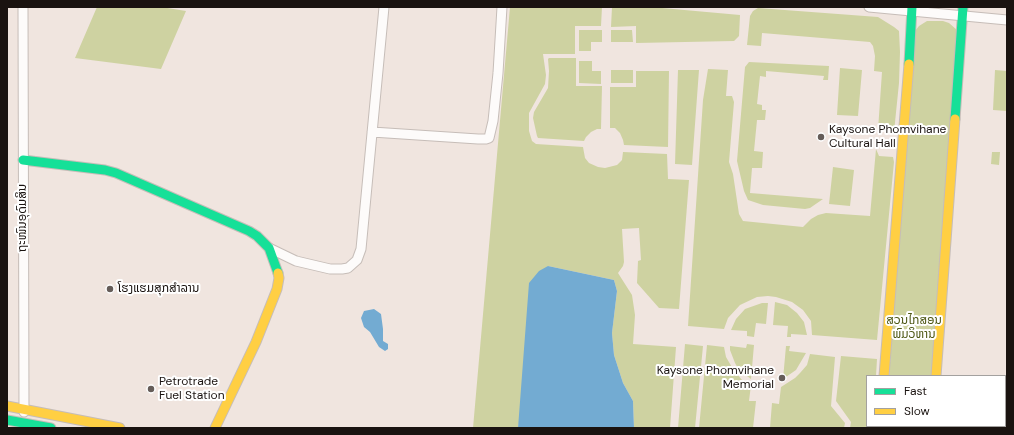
<!DOCTYPE html>
<html>
<head>
<meta charset="utf-8">
<style>
	body { margin:0 }
	#map { position:relative; width:1014px; height:435px; overflow:hidden; background:#f0e5df; font-family:"DM Sans",sans-serif }
	canvas { display:block }
	.frame { position:absolute; inset:0; border:8px solid #1a1310; pointer-events:none }
	.legend { position:absolute; left:866px; top:375px; width:140px; height:52px; box-sizing:border-box; background:#fff; border:1px solid #a3a19f; margin:0; padding:5px 7px; list-style:none; font-size:12px; color:#1a1310 }
	.legend li { display:flex; align-items:center; gap:8px; height:20px }
	.legend b { width:20px; border:1px solid #a3a19f }
</style>
</head>
<body>
<div id="map">
<canvas width="1014" height="435"></canvas>
<div class="frame"></div>
<ul class="legend">
<li><b style="height:5px;background:#16e098"></b>Fast</li>
<li><b style="height:5px;background:#ffcf43"></b>Slow</li>
</ul>
</div>
<script>
const c = document.querySelector('canvas').getContext('2d');
c.lineJoin = 'round';
function fill(path, color) {
  c.fillStyle = color;
  c.fill(path, 'evenodd');
}
function toPath(rows) {
  const path = new Path2D();
  for (const r of rows) {
    path.moveTo(r[0], r[1]);
    for (let i = 2; i < r.length; i += 2) path.lineTo(r[i], r[i + 1]);
  }
  return path;
}
function stroke(path, color, width, dash) {
  c.strokeStyle = color;
  c.lineWidth = width;
  c.lineCap = dash ? 'butt' : 'round';
  c.setLineDash(dash || []);
  c.stroke(path);
}
function drawText(font, color, halo, rows, align = 'center') {
  c.font = font + ' "DM Sans","Noto Sans Lao",sans-serif';
  c.lineWidth = 4;
  c.setLineDash([]);
  c.textBaseline = 'middle';
  c.strokeStyle = halo;
  c.fillStyle = color;
  for (const [text, x, y, turn = 0] of rows) {
    c.save();
    c.translate(x, y);
    c.rotate((+turn || 0) * Math.PI / 180);
    c.textAlign = isNaN(turn) ? turn : align;
    if (halo) c.strokeText(text, 0, 0);
    c.fillText(text, 0, 0);
    c.restore();
  }
}
fill(toPath([
	[97,7,161,7,186,11,161,69,75,58],
	[510,7,602,7,601,26,575,26,575,54,543,54,546,75,545,84,529,113,529,131,532,141,536,144,583,147,585,158,589,163,598,167,605,168,617,165,622,160,623,152,667,154,668,179,689,180,679,309,659,308,637,283,638,261,641,260,639,228,622,229,624,262,623,266,618,273,632,295,635,315,633,344,676,347,670,428,634,428,633,401,623,383,614,355,612,333,617,291,614,280,548,266,518,428,473,428],
	[612,7,651,7,740,15,739,36,734,41,636,43,636,26,611,27],
	[758,8,878,17,894,27,899,31,900,52,899,83,894,132,878,130,882,72,874,71,875,56,873,46,870,42,762,33,761,46,747,45,750,16,753,11],
	[927,21,943,21,949,23,957,30,933,376,889,376,915,31,919,26],
	[579,30,602,30,602,42,591,42,591,51,579,51],
	[611,30,632,30,633,42,611,42],
	[549,58,576,58,576,86,602,86,601,129,597,129,591,132,586,137,584,141,538,138,537,136,533,118,534,112,548,88,549,71,548,59],
	[579,61,592,61,592,71,601,71,601,84,579,83],
	[749,62,829,66,828,80,823,80,824,76,766,71,766,77,760,76,757,104,762,105,762,110,766,110,765,120,757,120,754,151,763,152,762,168,752,168,750,193,823,199,810,208,805,209,763,205,748,200,744,191,737,161,745,67],
	[840,68,862,70,858,116,837,115],
	[708,69,728,70,726,96,732,96,734,102,729,162,733,174,739,214,743,221,803,227,811,219,818,215,826,213,870,216,876,149,879,156,893,157,894,162,877,340,812,335,811,321,803,310,792,302,776,297,768,296,757,297,740,305,728,318,724,329,688,326,703,100],
	[611,70,633,70,633,83,611,83],
	[678,70,699,70,692,165,675,164],
	[995,70,1007,71,1007,111,993,110],
	[636,71,669,71,668,147,624,145,623,140,620,133,615,128,610,128,610,87,636,87],
	[992,152,1000,152,999,165,991,164],
	[833,167,854,170,850,206,829,204],
	[775,302,787,305,797,313,804,322,807,335,791,334,791,337,787,337,788,326,773,325],
	[762,303,768,303,766,324,756,323,754,337,747,336,747,331,731,330,736,319,745,309],
	[685,344,703,346,695,428,678,428],
	[747,344,754,345,751,379,739,370,735,363,730,350,730,346,746,348],
	[707,345,724,347,726,357,733,369,742,380,751,385,749,401,756,401,753,428,699,428],
	[786,346,790,346,789,351,806,353,796,370,783,379],
	[810,354,835,357,831,406,845,423,844,428,770,428,772,403,779,404,781,387,795,378,800,373,807,365],
	[841,356,877,359,876,376,867,376,867,426,872,426,872,428,850,428,851,422,836,401]
]), '#ced2a1');
fill(toPath([
	[548,266,614,280,617,291,612,333,614,355,623,383,633,401,634,428,518,428,529,283,539,271],
	[374,309,381,314,383,329,383,341,388,344,388,349,385,351,379,347,370,332,364,327,361,318,364,311]
]), '#73abd2');
const street = toPath([
	[23,7,24,412],
	[869,7,1007,20],
	[372,132,478,139,486,139,489,138,493,121,498,73,502,7],
	[269,248,296,261,330,269,342,269,348,268,357,260,361,249,384,7]
]);
const fast = toPath([
	[909,64,912,7],
	[955,119,963,7],
	[23,160,105,170,116,173,249,231,257,236,269,248,278,273],
	[7,420,51,428],
	[880,426,880,428]
]);
const slow = toPath([
	[884,376,909,64],
	[936,376,955,119],
	[7,406,120,428],
	[932,426,932,428],
	[215,428,256,342,277,289,279,278,278,273]
]);
stroke(street, '#c6bdb8', 11);
stroke(fast, '#c6bdb8', 11);
stroke(slow, '#c6bdb8', 11);
stroke(street, '#fdfbfa', 9);
stroke(fast, '#16e098', 9);
stroke(slow, '#ffcf43', 9);
for (const [x, y, r, color] of [
	[821,137,4,"#655c58"],
	[110,289,4,"#655c58"],
	[782,378,4,"#655c58"],
	[151,389,4,"#655c58"]
]) {
  const dot = new Path2D();
  dot.arc(x, y, r, 0, 2 * Math.PI);
  c.fillStyle = color;
  c.fill(dot);
  stroke(dot, '#fff', 1.5);
}
drawText('12px', '#1a1310', '#fff', [
	["Kaysone Phomvihane",829,130],
	["Cultural Hall",829,144],
	["ໂຮງແຮມສຸກສໍາລານ",118,289],
	["Kaysone Phomvihane",774,371,"right"],
	["Memorial",774,385,"right"],
	["Petrotrade",159,382],
	["Fuel Station",159,396]
], 'left');
drawText('12px', '#1a1310', '#fff', [
	["ຖະໜົນອຸດົມສິນ",23,218,-90]
]);
drawText('12px', '#4e5815', '#fff', [
	["ສວນໄກສອນ",914,321],
	["ພົມວິຫານ",914,335]
]);
</script>
</body>
</html>
